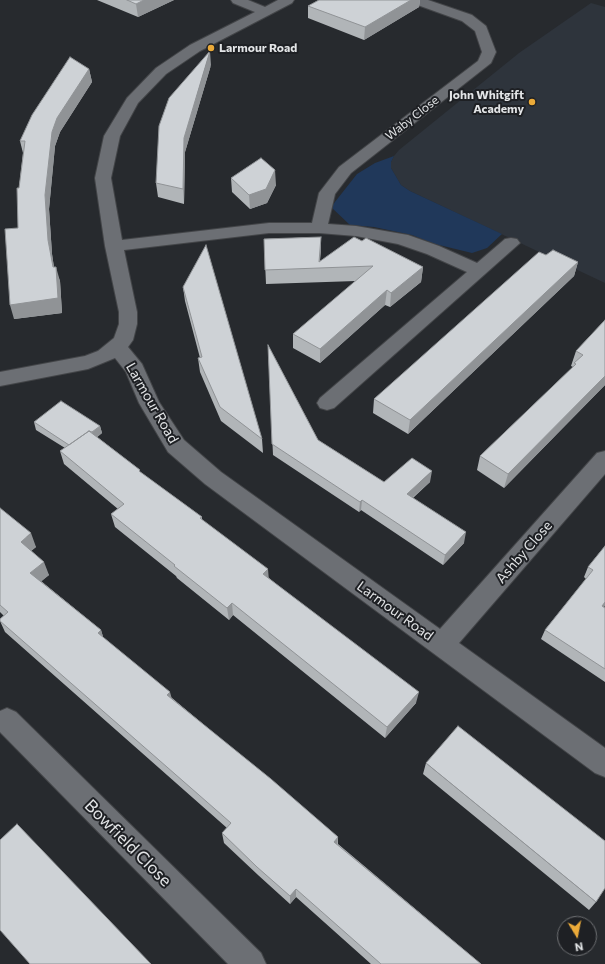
<!DOCTYPE html>
<html>
<head>
<meta charset="utf-8">
<style>
	body { margin:0 }
	#map { position:relative; width:605px; height:964px; overflow:hidden; background:#272a2e; font-family:Commissioner,sans-serif }
	canvas { display:block }
	.north { position:absolute; left:557px; top:916px; width:40px; height:40px; box-sizing:border-box; background:#1e2024; border:1px solid #6d6f72; border-radius:50%; rotate:170deg; font-size:11px; font-weight:700; line-height:16px; text-align:center; color:#e3e5e7 }
	.north::after { content:''; display:block; margin:auto; width:14px; height:18px; background:#ebaa39; clip-path:polygon(50% 0,100% 100%,50% 72%,0 100%) }
</style>
</head>
<body>
<div id="map">
<canvas width="605" height="964"></canvas>
<div class="north">N</div>
</div>
<script>
const c = document.querySelector('canvas').getContext('2d');
c.lineJoin = 'round';
function fill(path, color) {
  c.fillStyle = color;
  c.fill(path, 'evenodd');
}
function toPath(rows) {
  const path = new Path2D();
  for (const r of rows) {
    path.moveTo(r[0], r[1]);
    for (let i = 2; i < r.length; i += 2) path.lineTo(r[i], r[i + 1]);
  }
  return path;
}
function stroke(path, color, width, dash) {
  c.strokeStyle = color;
  c.lineWidth = width;
  c.lineCap = dash ? 'butt' : 'round';
  c.setLineDash(dash || []);
  c.stroke(path);
}
function drawText(font, color, halo, rows, align = 'center') {
  c.font = font + ' Commissioner,sans-serif';
  c.lineWidth = 4;
  c.setLineDash([]);
  c.textBaseline = 'middle';
  c.strokeStyle = halo;
  c.fillStyle = color;
  for (const [text, x, y, turn = 0] of rows) {
    c.save();
    c.translate(x, y);
    c.rotate((+turn || 0) * Math.PI / 180);
    c.textAlign = isNaN(turn) ? turn : align;
    if (halo) c.strokeText(text, 0, 0);
    c.fillText(text, 0, 0);
    c.restore();
  }
}
fill(toPath([
	[591,3,605,7,605,283,410,191,401,185,391,168,391,162,394,156,399,150,519,53]
]), '#2e343c');
fill(toPath([
	[394,156,391,162,391,168,401,185,410,191,502,234,487,248,472,253,435,244,412,235,374,227,350,225,331,207,357,174,375,163]
]), '#20385a');
const minor = toPath([
	[231,0,248,0,265,7,278,0,294,0,292,3,200,51,166,74,138,103,120,136,111,178,122,240,269,223,312,223,319,193,339,167,478,61,482,52,475,31,462,21,412,3,410,0,428,0,472,15,486,26,496,52,491,63,351,173,335,194,328,224,356,226,408,235,439,246,477,263,505,239,511,238,517,239,520,243,334,408,327,410,320,408,317,403,320,398,467,272,427,254,398,244,356,236,319,233,269,233,124,250,137,312,137,324,133,340,128,347,142,364,159,402,184,440,221,472,440,629,597,453,605,451,605,474,459,643,605,748,605,777,595,773,205,484,168,452,139,403,126,372,115,358,88,369,0,386,0,372,85,356,98,351,114,338,119,324,119,312,105,246,95,178,104,136,127,98,156,68,190,45,255,12,233,3,231,0],
	[7,708,16,712,261,953,266,964,228,964,0,732,0,711,7,708]
]);
stroke(minor, '#434548', 2);
fill(minor, '#6c6f74');
fill(toPath([
	[97,0,174,0,138,17],
	[319,0,420,0,419,7,364,40,308,18,308,6],
	[211,65,185,152,184,204,158,197,156,183],
	[89,69,92,82,60,132,55,146,49,209,52,254,54,267,60,281,62,313,14,319,18,228,19,188,23,153,20,141],
	[231,178,276,185,267,203,250,209,232,192],
	[321,237,320,261,362,241,423,267,421,282,390,307,385,305,320,363,293,348,293,334,356,281,266,284,264,239],
	[546,255,578,262,574,276,408,434,373,413,374,399],
	[183,287,262,439,263,453,221,421,200,372,198,358,200,358,185,301],
	[605,320,605,385,504,488,477,470,480,456,573,367,571,366,576,351],
	[268,345,318,440,384,482,430,482,413,498,464,543,443,565,361,510,359,512,273,455],
	[34,422,100,426,102,433,97,437,140,470,140,472,202,517,202,520,269,578,416,703,385,738,233,615,229,620,177,578,176,576,115,527,111,514,118,509,64,464,60,451,65,448,36,430],
	[0,508,36,547,31,551,49,575,41,581,101,630,103,637,172,698,338,837,338,844,481,964,371,964,296,897,290,904,258,875,224,843,222,833,227,828,5,632,0,621,0,619,4,616,0,612],
	[605,546,604,607,605,608,605,682,541,639,545,630,586,579,584,577,588,567],
	[426,763,596,902,589,910,423,774]
]), '#b1b5b8');
fill(toPath([
	[144,0,174,0,138,17,136,4],
	[411,0,420,0,419,7,364,40,365,27],
	[210,51,211,65,185,152,184,204,183,189,184,138],
	[89,69,92,82,60,132,55,146,49,209,52,254,56,282,53,267,48,240,45,195,52,132,57,118],
	[275,170,276,185,267,203,250,209,249,195],
	[321,237,321,252,319,268,319,262],
	[578,262,574,276,408,434,410,420],
	[56,267,60,281,62,313,14,319,10,305],
	[423,267,421,282,390,307,391,293],
	[387,290,385,305,320,363,320,349],
	[605,376,605,385,504,488,508,474],
	[100,426,102,433,76,455,73,448],
	[432,471,430,482,405,504,407,494],
	[362,500,361,510,359,512,360,502],
	[466,532,464,543,443,565,445,555],
	[31,533,36,547,26,555,21,542],
	[44,562,49,575,36,586,30,573],
	[268,569,269,581,263,574],
	[605,602,605,606,597,616,602,606],
	[232,603,233,615,229,620,227,608],
	[101,630,105,643,98,633],
	[170,692,173,703,167,695],
	[419,692,416,703,385,738,387,727],
	[338,837,337,846,334,842],
	[296,889,296,897,290,904,290,896]
]), '#909396');
const building = toPath([
	[127,0,144,0,136,4,127,0],
	[319,0,411,0,365,27,308,6,319,0],
	[210,51,184,138,183,189,156,183,159,126,169,98,210,51],
	[70,57,89,69,57,118,52,132,45,195,48,240,53,267,56,267,58,298,10,305,5,229,18,228,17,188,19,188,25,141,20,141,32,115,70,57],
	[261,158,275,170,266,189,249,195,231,178,261,158],
	[321,237,319,262,354,237,362,241,366,238,423,267,391,293,387,290,320,349,293,334,373,266,265,270,264,239,321,237],
	[206,245,232,335,262,439,220,407,198,358,202,357,183,287,206,245],
	[553,250,578,262,410,420,374,399,539,252,546,255,553,250],
	[605,320,605,376,508,474,480,456,576,364,574,363,583,355,576,351,605,320],
	[268,345,318,440,384,482,412,458,432,471,407,494,466,532,445,555,362,500,360,502,272,444,268,345],
	[61,401,100,426,92,432,89,431,69,445,34,422,61,401],
	[89,431,140,470,139,471,202,517,200,518,268,569,263,574,419,692,387,727,232,603,227,608,174,566,175,565,111,514,124,504,60,451,89,431],
	[0,508,31,533,21,542,44,562,30,573,101,630,98,633,170,692,167,695,271,779,338,837,334,842,481,964,381,964,296,889,290,896,257,867,222,833,231,823,0,621,0,619,8,612,0,605,0,508],
	[605,546,605,602,602,606,605,608,605,669,545,630,593,570,588,567,605,546],
	[458,726,605,841,605,888,596,902,426,763,458,726],
	[17,824,151,964,30,964,0,930,0,840,17,824]
]);
fill(building, '#ced2d6');
stroke(building, '#909396', 1);
for (const [x, y, r, color] of [
	[211,48,4,"#ebaa39"],
	[532,102,4,"#ebaa39"]
]) {
  const dot = new Path2D();
  dot.arc(x, y, r, 0, 2 * Math.PI);
  c.fillStyle = color;
  c.fill(dot);
  stroke(dot, '#1e2024', 1.5);
}
drawText('bold 12px', '#e3e5e7', '#1e2024', [
	["Larmour Road",219,48],
	["John Whitgift",524,95,"right"],
	["Academy",524,109,"right"]
], 'left');
drawText('12px', '#e3e5e7', '#1e2024', [
	["Waby Close",412,118,-38]
]);
drawText('14px', '#e3e5e7', '#1e2024', [
	["Larmour Road",152,403,60],
	["Ashby Close",524,552,-49],
	["Larmour Road",395,611,36]
]);
drawText('17px', '#e3e5e7', '#1e2024', [
	["Bowfield Close",128,843,45]
]);
</script>
</body>
</html>
